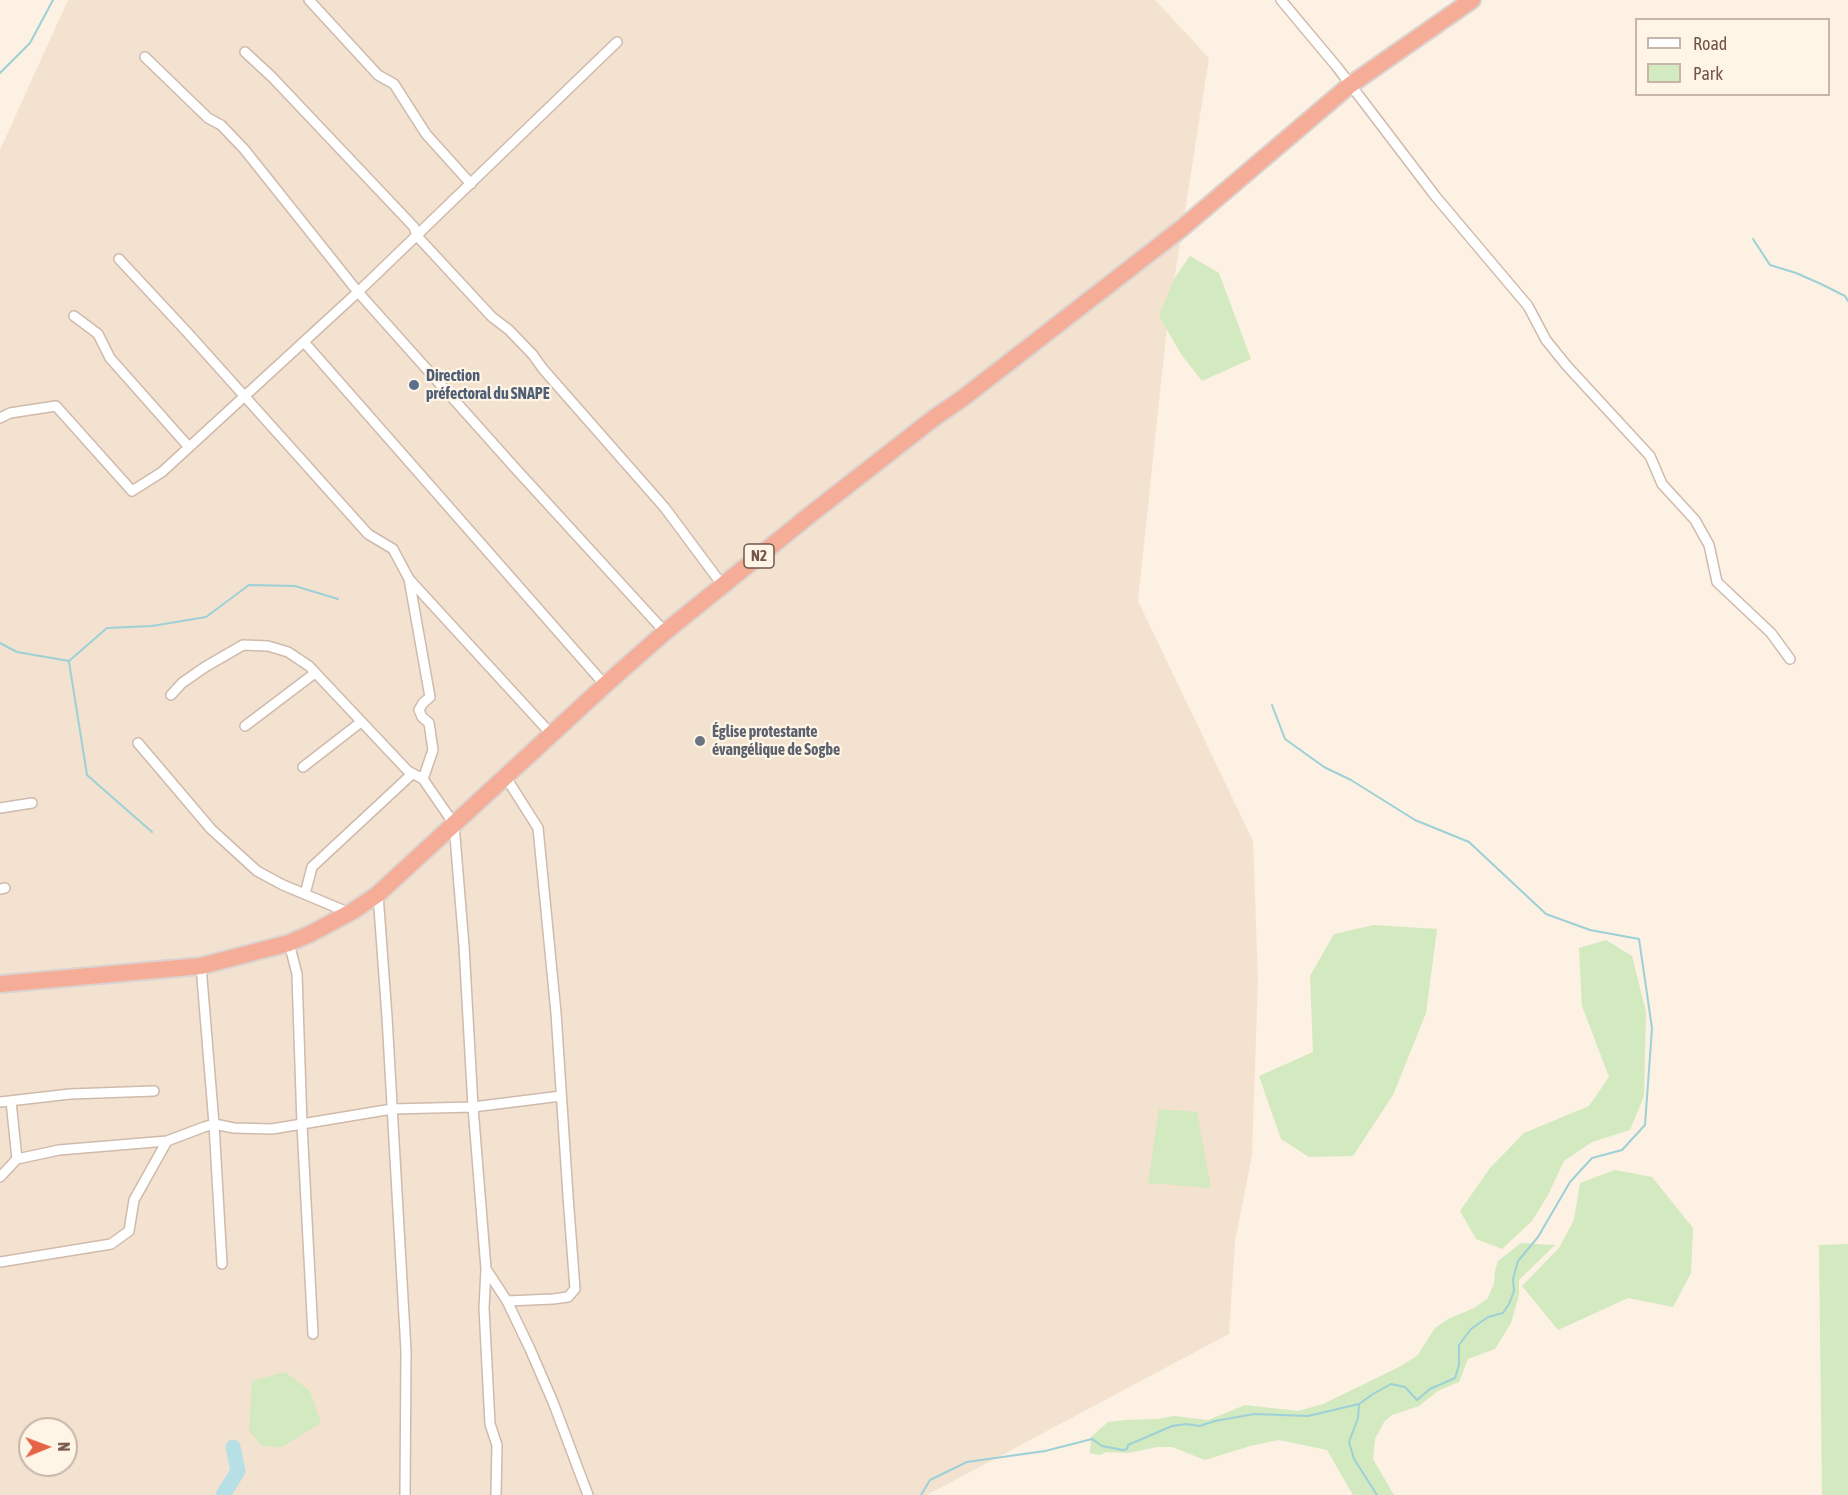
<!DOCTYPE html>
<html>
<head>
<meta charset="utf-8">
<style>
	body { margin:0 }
	#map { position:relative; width:1848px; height:1495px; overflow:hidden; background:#fcf1e2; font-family:"Asap Condensed",sans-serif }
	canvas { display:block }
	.legend { position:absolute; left:1635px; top:18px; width:195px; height:78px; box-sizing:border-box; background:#fff5e7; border:2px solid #c7b5a8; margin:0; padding:8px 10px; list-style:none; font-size:18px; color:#735649 }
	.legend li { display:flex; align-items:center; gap:12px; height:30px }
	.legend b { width:30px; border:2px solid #c7b5a8 }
	.north { position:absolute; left:18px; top:1417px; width:60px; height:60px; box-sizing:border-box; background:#fff5e7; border:2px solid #c7b5a8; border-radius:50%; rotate:89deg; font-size:16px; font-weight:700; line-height:24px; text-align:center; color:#735649 }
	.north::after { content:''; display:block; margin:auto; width:21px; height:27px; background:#e56447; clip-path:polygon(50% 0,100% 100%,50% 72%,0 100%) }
</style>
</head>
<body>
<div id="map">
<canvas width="1848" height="1495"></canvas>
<ul class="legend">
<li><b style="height:8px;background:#fff"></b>Road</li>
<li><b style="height:16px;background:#d3e9c0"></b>Park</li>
</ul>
<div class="north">N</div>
</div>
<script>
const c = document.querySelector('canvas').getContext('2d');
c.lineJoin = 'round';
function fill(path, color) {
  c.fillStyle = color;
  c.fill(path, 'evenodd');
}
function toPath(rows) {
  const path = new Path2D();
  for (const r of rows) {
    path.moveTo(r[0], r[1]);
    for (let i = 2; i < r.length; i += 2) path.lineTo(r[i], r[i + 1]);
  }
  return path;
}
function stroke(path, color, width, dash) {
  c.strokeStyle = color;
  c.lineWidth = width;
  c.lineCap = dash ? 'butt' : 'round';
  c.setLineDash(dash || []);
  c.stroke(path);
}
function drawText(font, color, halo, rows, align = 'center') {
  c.font = font + ' "Asap Condensed",sans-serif';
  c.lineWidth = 4.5;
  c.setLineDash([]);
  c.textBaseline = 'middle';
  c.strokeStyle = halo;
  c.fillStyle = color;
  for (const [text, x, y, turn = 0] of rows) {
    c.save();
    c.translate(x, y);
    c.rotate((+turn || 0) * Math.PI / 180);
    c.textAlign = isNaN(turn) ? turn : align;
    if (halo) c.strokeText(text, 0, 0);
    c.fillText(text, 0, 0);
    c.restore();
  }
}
fill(toPath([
	[68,0,1155,0,1209,58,1167,326,1138,601,1253,841,1258,979,1252,1155,1235,1242,1229,1334,927,1495,0,1495,0,150],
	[30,1429,66,1429,66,1465,30,1465]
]), '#f3e2d0');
fill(toPath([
	[1190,256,1219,273,1251,359,1202,381,1181,354,1159,316,1174,279],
	[1374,925,1437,929,1426,1013,1393,1095,1353,1156,1309,1157,1281,1139,1259,1076,1313,1052,1310,976,1334,934],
	[1606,940,1632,956,1646,1012,1644,1096,1630,1130,1592,1142,1564,1161,1548,1195,1532,1221,1502,1249,1476,1239,1460,1211,1490,1168,1524,1133,1589,1106,1609,1077,1582,1006,1579,948],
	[1159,1109,1197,1112,1211,1188,1148,1183],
	[1615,1170,1652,1177,1693,1228,1691,1273,1673,1307,1628,1298,1558,1330,1522,1286,1559,1248,1574,1220,1580,1183],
	[1521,1243,1555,1245,1519,1280,1519,1295,1511,1323,1495,1349,1468,1359,1459,1382,1438,1391,1419,1406,1392,1415,1384,1422,1375,1439,1373,1459,1394,1495,1353,1495,1327,1450,1279,1440,1250,1446,1205,1460,1172,1447,1158,1447,1128,1453,1106,1452,1100,1455,1090,1453,1091,1437,1108,1422,1126,1420,1157,1419,1174,1416,1208,1420,1245,1405,1298,1411,1323,1404,1397,1368,1417,1356,1435,1328,1448,1319,1474,1308,1487,1299,1494,1284,1495,1271,1498,1261],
	[1848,1244,1848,1495,1822,1495,1819,1245],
	[285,1372,310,1391,321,1423,282,1447,262,1446,249,1431,252,1381]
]), '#d3e9c0');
stroke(toPath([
	[0,73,30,43,53,0],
	[1753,239,1770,265,1796,273,1821,284,1845,296,1848,301],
	[0,643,17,652,69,661,107,628,152,626,206,617,249,585,295,586,338,599],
	[69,662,87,775,152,832],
	[1272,705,1285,739,1324,767,1351,780,1415,820,1469,842,1546,914,1590,930,1639,939,1652,1028,1645,1125,1622,1150,1592,1158,1570,1182,1538,1237,1518,1261,1513,1279,1514,1291,1509,1304,1503,1313,1488,1317,1471,1329,1459,1345,1459,1365,1455,1378,1430,1389,1417,1400,1405,1387,1391,1384,1373,1394,1359,1404,1358,1418,1349,1442,1354,1459,1377,1495],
	[921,1495,930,1480,967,1462,1045,1451,1092,1439,1102,1446,1123,1450,1127,1449,1128,1445,1172,1426,1186,1424,1200,1426,1215,1421,1254,1414,1308,1416,1359,1404]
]), '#9dd0d7', 2);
stroke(toPath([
	[223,1495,238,1471,233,1447]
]), '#b6e0e5', 15);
const street = toPath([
	[309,0,378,75,394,84,426,134,471,184],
	[1281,0,1337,67,1436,197,1528,306,1546,340,1567,366,1650,456,1662,484,1695,520,1709,545,1717,582,1771,633,1790,659],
	[245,52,272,77,414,227,417,236,492,317,509,330,533,355,543,369,665,508,723,586],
	[145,57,208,118,221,125,244,149,358,292,515,468,665,632],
	[119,259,187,332,368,534,393,549,409,579,552,735],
	[74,316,98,334,110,358,188,446],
	[304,342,605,685],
	[0,418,10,413,56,406,132,491,162,472,358,292,617,42],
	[409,579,430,697,423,703,419,710,422,717,429,723,433,750,423,779],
	[171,695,182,683,205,667,243,645,268,646,288,652,309,666,408,771,423,779,454,824,464,946,473,1107,486,1269,484,1308,490,1424,497,1445,496,1495],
	[245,726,315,673],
	[138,743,211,829,257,871,283,885,345,911,350,911],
	[303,767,361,722],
	[505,776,538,828,556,1013,568,1196,575,1289,568,1297,553,1299,507,1301],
	[0,808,32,803],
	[0,889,5,888],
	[305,894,312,867,412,774],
	[378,894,387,1017,406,1351,405,1495],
	[289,943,297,974,302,1125,313,1334],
	[201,966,214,1124,222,1264],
	[11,1101,17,1159],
	[0,1102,70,1094,154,1091],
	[0,1177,17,1159,59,1150,167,1141,204,1127,214,1124,234,1128,272,1129,392,1109,473,1107,561,1096],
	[0,1262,111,1244,129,1231,134,1200,167,1141],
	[486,1269,507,1301,530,1349,553,1402,588,1495]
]);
const highway = toPath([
	[0,984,201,966,289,943,310,934,353,911,378,894,605,685,665,632,811,514,934,418,963,398,1182,228,1350,85,1472,0]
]);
stroke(street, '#cfbaac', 12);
stroke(highway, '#dbd3d0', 20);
stroke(street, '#fff', 9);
stroke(highway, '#f6ad98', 16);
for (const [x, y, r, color] of [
	[414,385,6,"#5c6f8a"],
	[700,741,6,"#6b7280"]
]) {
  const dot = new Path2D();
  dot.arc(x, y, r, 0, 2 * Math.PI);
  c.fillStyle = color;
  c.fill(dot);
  stroke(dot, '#fff5e7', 2);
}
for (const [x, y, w] of [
	[759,556,30]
]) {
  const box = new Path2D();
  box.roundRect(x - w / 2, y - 12, w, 24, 4.5);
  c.fillStyle = '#fff5e7';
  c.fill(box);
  stroke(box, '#735649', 1.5);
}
drawText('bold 15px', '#735649', null, [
	["N2",759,556]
]);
drawText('bold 16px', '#4e5e75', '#fff5e7', [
	["Direction",426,376],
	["préfectoral du SNAPE",426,394]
], 'left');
drawText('bold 16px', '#5b616d', '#fff5e7', [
	["Église protestante",712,732],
	["évangélique de Sogbe",712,750]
], 'left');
</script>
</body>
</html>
